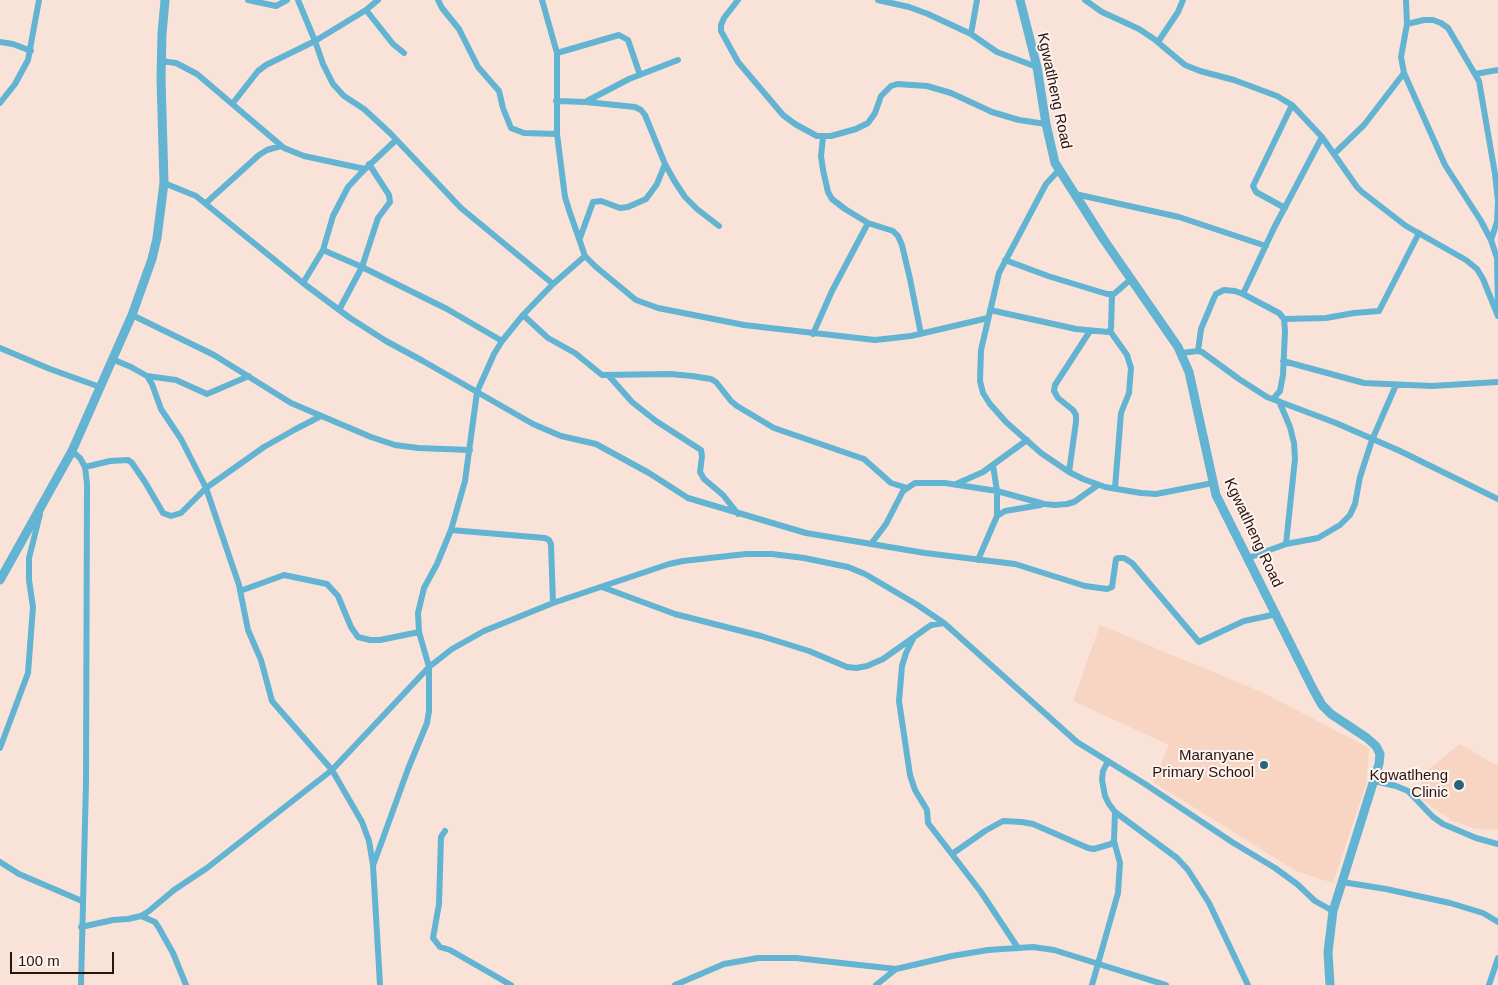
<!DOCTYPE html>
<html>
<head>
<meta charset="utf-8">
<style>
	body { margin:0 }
	#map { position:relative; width:1498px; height:985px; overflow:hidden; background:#f9e3d9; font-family:Helvetica,sans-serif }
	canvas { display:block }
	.scale { position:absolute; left:10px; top:952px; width:104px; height:22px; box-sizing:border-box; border:2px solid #28150d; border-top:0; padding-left:6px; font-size:15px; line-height:18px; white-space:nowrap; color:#28150d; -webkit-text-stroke:4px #fef3ee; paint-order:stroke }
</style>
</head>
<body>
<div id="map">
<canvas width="1498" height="985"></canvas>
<div class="scale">100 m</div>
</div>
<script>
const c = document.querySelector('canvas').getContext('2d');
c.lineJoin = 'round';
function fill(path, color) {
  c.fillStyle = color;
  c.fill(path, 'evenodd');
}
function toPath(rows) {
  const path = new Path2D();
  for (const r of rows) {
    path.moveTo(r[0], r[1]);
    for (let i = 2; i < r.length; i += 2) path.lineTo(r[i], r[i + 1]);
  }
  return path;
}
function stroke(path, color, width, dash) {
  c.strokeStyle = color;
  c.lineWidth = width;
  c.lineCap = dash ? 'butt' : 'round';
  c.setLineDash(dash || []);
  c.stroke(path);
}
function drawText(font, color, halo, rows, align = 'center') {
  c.font = font + ' Helvetica,sans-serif';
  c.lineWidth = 4;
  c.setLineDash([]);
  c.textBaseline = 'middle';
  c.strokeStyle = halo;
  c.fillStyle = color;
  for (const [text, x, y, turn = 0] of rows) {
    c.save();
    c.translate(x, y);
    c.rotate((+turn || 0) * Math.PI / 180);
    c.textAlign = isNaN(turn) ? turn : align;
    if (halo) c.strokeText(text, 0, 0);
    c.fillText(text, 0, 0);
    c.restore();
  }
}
fill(toPath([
	[1100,625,1264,693,1369,748,1366,785,1333,883,1296,871,1153,782,1169,745,1073,701],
	[1460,744,1498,766,1498,830,1476,829,1453,821,1417,797,1424,773]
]), '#f8d4c3');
stroke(toPath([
	[248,0,276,6,287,0],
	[298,0,315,41,323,64,333,84,344,96,364,109,390,133,461,208,553,284],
	[438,0,442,8,459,29,478,67,499,91,503,108,511,128,524,133,557,134],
	[542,0,557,53,557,134,565,197,569,210,585,256,596,267,636,300,658,308,744,325,875,340,911,336,988,318],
	[738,0,724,18,721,25,721,31,738,62,783,115,795,124,817,136,831,136,856,129,868,123,875,113,881,96,891,86,897,84,927,86,951,93,992,112,1019,120,1046,124],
	[878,0,909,7,928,14,971,34,997,52,1037,67],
	[1085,0,1102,12,1139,29,1154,39,1185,65,1200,71,1234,80,1277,96,1292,105,1322,137,1357,187,1362,192,1406,226,1466,260,1477,269,1483,279,1498,316],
	[1406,0,1407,24,1401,57,1404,73,1445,165,1481,221,1491,240,1497,258,1498,313],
	[366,10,393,44,404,53],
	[1407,24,1424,20,1433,20,1441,23,1448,28,1479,81,1495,174,1498,201,1497,222,1491,240],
	[971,34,977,0],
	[0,42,13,44,31,51],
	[1158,42,1178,12,1183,0],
	[557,53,619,35,628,40,640,75],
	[161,61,176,63,197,74,284,148,304,156,365,169],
	[1475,74,1498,70],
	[556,101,586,102,635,107,641,110,645,115,665,164,675,182,685,197,697,209,719,226],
	[587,101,629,79,678,60],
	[0,103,15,84,28,60,39,0],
	[233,103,258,71,266,65,315,41,366,10,378,0],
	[823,137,821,156,823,170,828,192,832,199,845,209,868,223,893,231,898,236,902,245,910,279,921,334],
	[1335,153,1364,125,1404,73],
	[1059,170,1046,184,999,273,981,350,980,381,983,393,990,404,1006,422,1041,453,1069,472,1083,479,1105,487,1141,493,1156,494,1213,483],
	[164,183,196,196,303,283,350,318,386,341,423,361,533,424,561,436,596,444,649,473,688,498,806,533,925,553,1015,564,1085,586,1107,589,1112,587,1116,559,1118,558,1124,558,1132,563,1199,642,1244,621,1277,614],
	[1075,194,1179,217,1266,246],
	[206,203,259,155,267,150,281,146],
	[1285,208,1256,192,1253,186,1292,105],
	[580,238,593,202,601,201,620,208,628,207,646,199,657,184,665,164],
	[323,250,333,216,348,187,362,172,396,140],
	[1005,260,1048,276,1107,294,1114,294,1131,279],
	[303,283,323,250,362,267,447,309,502,341],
	[1243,294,1279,313,1284,319,1285,331,1283,375,1280,391,1273,399],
	[339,310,362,267,378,218,390,202,389,195,369,164],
	[990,310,1076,329,1108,332,1111,329,1112,294],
	[132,315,214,355,291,403,371,437,395,445,418,448,470,450],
	[523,315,548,338,575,353,602,375,670,374,692,376,711,379,716,382,731,401,737,406,774,428,864,459,891,483,907,488],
	[1284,319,1326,318,1354,313,1379,311,1419,233],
	[1110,331,1127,355,1131,368,1129,393,1121,413,1115,488],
	[813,334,832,291,868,223],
	[0,348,50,369,100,387],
	[1198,351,1201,329,1214,298,1216,294,1224,290,1235,291,1243,294,1274,228,1322,137],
	[1181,353,1198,351,1202,352,1239,379,1267,397,1336,423,1400,451,1498,499],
	[112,359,131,367,147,376,152,384,161,409,181,439,206,488,239,585,248,630,261,660,272,701,332,770,362,822,369,841,373,865,380,985],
	[1283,361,1364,383,1432,386,1498,382],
	[147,376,176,380,207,394,249,376],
	[609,376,632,402,656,421,701,450,702,456,700,472,704,479,723,495,738,514],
	[1279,401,1290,427,1294,443,1295,459,1286,544],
	[72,451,80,458,85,467,87,484,86,782,81,985],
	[85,467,110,461,128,460,132,463,145,482,163,513,171,516,181,513,206,488,264,447,294,430,321,416],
	[1069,472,1076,422,1076,415,1073,410,1058,398,1054,391,1055,385,1090,331],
	[956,484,983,472,1027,440],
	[997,516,1005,511,1041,505],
	[451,530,545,538,549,540,551,544,553,603],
	[871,544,886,524,903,491,915,483,945,483,997,491,1044,504,1055,505,1067,504,1074,502,1098,485],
	[1248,558,1286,544,1318,538,1340,525,1350,515,1355,504,1360,477,1372,440,1396,385],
	[978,560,997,516,997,491,993,465],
	[602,587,675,614,761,636,809,651,847,667,856,668,867,666,883,659,931,625,944,623],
	[240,591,284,575,327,584,338,596,351,627,358,637,370,640,380,640,419,632],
	[913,639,906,653,902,666,899,701,910,775,915,790,927,810,928,823,981,892,1018,948],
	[0,748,28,673,33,607,29,580,29,558,40,514],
	[1108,761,1103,771,1102,780,1105,796,1109,804,1115,812,1177,858,1188,870,1209,903,1248,985],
	[1374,781,1396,786,1408,791,1433,817,1443,824,1476,838,1498,844],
	[445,831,441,837,439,904,433,938,440,947,450,950,511,985],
	[952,854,985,831,1003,821,1022,822,1033,824,1088,848,1094,849,1111,844,1114,841,1115,812],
	[0,862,19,874,82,901],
	[374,863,408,769,427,723,429,711,429,667,419,632,418,613,424,588,437,564,451,530,465,481,477,392,494,354,502,341,523,315,553,284,585,256],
	[1342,882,1386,889,1450,903,1483,913,1498,922],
	[141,916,155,922,159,928,173,953,186,985],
	[81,927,113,920,128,919,141,916,149,911,174,890,207,868,332,770,429,667,452,649,484,631,553,603,669,564,683,561,746,554,772,554,804,558,848,567,865,574,916,604,944,623,1077,742,1145,784,1232,842,1275,868,1297,884,1315,901,1333,911],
	[675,985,724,964,758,958,796,958,896,969,952,956,988,950,1033,947,1054,950,1166,985],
	[876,985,896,969],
	[1092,985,1118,893,1120,863,1114,841],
	[1489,985,1498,958]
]), '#63b3d3', 6);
stroke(toPath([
	[1020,0,1037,67,1046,124,1055,163,1104,240,1178,347,1189,372,1216,495,1313,689,1322,705,1331,714,1367,738,1376,746,1380,754,1379,764,1333,911,1328,952,1330,985],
	[0,580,72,451,132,315,152,259,157,238,164,183,161,78,162,34,165,0]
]), '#63b3d3', 9);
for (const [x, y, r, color] of [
	[1264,765,5,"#27647b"],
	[1459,785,6,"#27647b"]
]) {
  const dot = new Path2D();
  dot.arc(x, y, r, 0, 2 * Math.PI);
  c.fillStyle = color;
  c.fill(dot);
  stroke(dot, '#fef3ee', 2);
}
drawText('15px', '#28150d', '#fef3ee', [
	["Kgwatlheng Road",1054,91,78],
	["Kgwatlheng Road",1253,533,65]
]);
drawText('15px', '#28150d', '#fef3ee', [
	["Maranyane",1254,756],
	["Primary School",1254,773],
	["Kgwatlheng",1448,776],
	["Clinic",1448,793]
], 'right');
</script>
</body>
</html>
